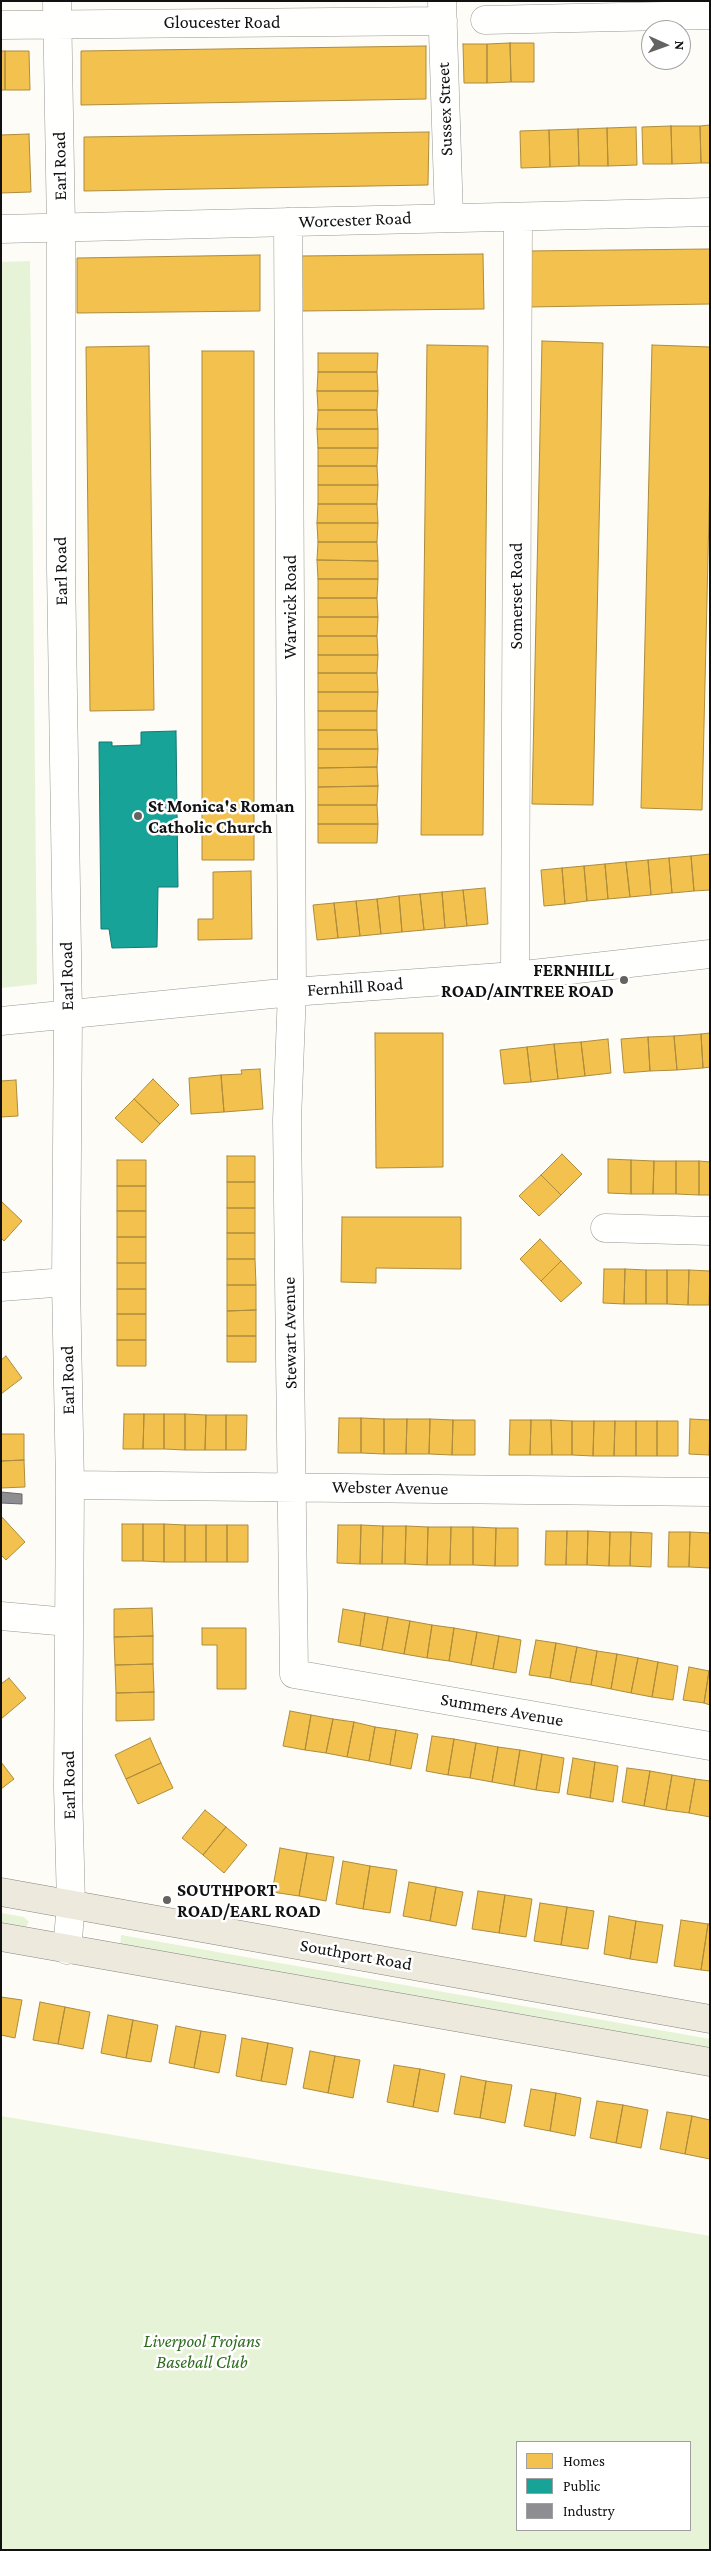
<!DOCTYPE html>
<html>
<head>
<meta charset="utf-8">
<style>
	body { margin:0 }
	#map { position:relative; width:711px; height:2551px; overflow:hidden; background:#fdfcf7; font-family:"Crimson Pro",serif }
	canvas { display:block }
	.frame { position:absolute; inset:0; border:2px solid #111; pointer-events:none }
	.legend { position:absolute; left:516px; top:2441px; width:175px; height:90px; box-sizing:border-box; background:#fff; border:1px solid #a0a0a0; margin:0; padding:6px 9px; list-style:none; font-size:15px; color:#111 }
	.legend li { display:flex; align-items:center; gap:10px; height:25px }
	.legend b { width:25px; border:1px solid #a0a0a0 }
	.north { position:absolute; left:641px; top:20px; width:50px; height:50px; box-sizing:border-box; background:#fff; border:1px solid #a0a0a0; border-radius:50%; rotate:92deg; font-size:14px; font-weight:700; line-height:20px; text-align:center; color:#111 }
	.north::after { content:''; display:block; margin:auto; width:18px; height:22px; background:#646362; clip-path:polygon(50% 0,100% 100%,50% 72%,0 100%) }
</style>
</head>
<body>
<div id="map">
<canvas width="711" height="2551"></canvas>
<div class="frame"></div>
<ul class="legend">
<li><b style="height:14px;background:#f2c14e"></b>Homes</li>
<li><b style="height:14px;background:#17a398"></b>Public</li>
<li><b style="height:14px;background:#8d8d92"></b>Industry</li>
</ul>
<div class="north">N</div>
</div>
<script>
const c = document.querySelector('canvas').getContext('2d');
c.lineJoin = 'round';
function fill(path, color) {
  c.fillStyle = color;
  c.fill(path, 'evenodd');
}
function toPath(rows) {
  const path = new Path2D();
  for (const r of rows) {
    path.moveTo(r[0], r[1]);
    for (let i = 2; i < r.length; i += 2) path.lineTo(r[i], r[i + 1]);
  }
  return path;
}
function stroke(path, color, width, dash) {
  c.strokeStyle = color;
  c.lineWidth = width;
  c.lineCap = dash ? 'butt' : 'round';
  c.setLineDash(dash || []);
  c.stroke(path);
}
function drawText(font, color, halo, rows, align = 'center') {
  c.font = font + ' "Crimson Pro",serif';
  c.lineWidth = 5;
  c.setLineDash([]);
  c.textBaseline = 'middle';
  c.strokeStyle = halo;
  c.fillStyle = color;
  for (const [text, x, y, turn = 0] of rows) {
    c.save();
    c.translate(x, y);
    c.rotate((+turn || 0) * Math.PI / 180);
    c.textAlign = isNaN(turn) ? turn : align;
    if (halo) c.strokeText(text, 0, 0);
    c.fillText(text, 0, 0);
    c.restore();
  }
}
fill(toPath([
	[30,261,37,984,1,988,1,262],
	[1,1913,24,1917,29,1922,26,1928,1,1924],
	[121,1935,710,2039,710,2051,120,1948],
	[1,2116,710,2236,710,2550,1,2550],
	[517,2442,690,2442,690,2530,517,2530]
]), '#e7f3d7');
const homes = toPath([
	[510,43,534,43,534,82,511,82,510,43],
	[510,43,511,82,487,83,487,44,510,43],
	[463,44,487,44,487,83,464,83,463,44],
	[426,46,426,99,81,105,81,51,426,46],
	[1,51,5,51,5,90,1,90,1,51],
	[5,51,29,51,30,90,5,90,5,51],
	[710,125,710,163,701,163,700,126,710,125],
	[671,126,672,164,643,164,642,127,671,126],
	[671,126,700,126,701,163,672,164,671,126],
	[636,127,637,165,608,166,607,128,636,127],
	[607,128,608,166,579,166,578,129,607,128],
	[578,129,579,166,550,167,549,130,578,129],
	[549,130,550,167,521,168,520,131,549,130],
	[429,132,428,185,84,191,84,137,429,132],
	[29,134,31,192,1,193,1,135,29,134],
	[710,249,710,304,528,307,527,251,710,249],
	[483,254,484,309,301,311,300,256,483,254],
	[260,255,260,311,77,313,77,258,260,255],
	[542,341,603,343,593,805,532,804,542,341],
	[427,345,488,346,483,835,421,835,427,345],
	[652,345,710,347,710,472,702,810,641,808,652,345],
	[149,346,154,710,90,711,86,347,149,346],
	[202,351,254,351,254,860,202,860,202,351],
	[318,353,378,353,377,372,318,372,318,353],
	[318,372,377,372,378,391,317,391,318,372],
	[317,391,378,391,377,410,318,410,317,391],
	[318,410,377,410,378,429,317,429,318,410],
	[317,429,378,429,378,448,318,448,317,429],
	[318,448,378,448,377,466,318,466,318,448],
	[318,466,377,466,378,485,318,485,318,466],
	[318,485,378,485,377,504,318,504,318,485],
	[318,504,377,504,378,523,317,523,318,504],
	[317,523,378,523,377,542,318,542,317,523],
	[318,542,377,542,378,561,317,560,318,542],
	[317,560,378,561,378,579,318,579,317,560],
	[318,579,378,579,377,598,318,598,318,579],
	[318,598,377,598,378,617,318,617,318,598],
	[318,617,378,617,377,636,318,636,318,617],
	[318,636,377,636,378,655,318,655,318,636],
	[318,655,378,655,377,673,318,673,318,655],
	[318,673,377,673,378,692,318,692,318,673],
	[318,692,378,692,377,711,318,711,318,692],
	[318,711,377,711,377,730,318,730,318,711],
	[318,730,377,730,378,749,318,749,318,730],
	[318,749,378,749,377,767,318,768,318,749],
	[377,767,378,786,318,787,318,768,377,767],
	[378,786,377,805,318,805,318,787,378,786],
	[318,805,377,805,378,824,318,824,318,805],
	[318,824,378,824,377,843,318,843,318,824],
	[710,854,710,890,694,891,691,856,710,854],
	[691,856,694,891,672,893,669,858,691,856],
	[669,858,672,893,651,895,648,860,669,858],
	[648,860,651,895,630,897,626,862,648,860],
	[626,862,630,897,608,899,605,864,626,862],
	[605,864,608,899,587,901,584,866,605,864],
	[584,866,587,901,565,904,562,868,584,866],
	[562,868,565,904,544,906,541,870,562,868],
	[251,871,252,939,198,940,198,919,213,919,213,872,251,871],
	[485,888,488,924,467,926,463,890,485,888],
	[463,890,467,926,445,928,442,892,463,890],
	[442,892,445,928,424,930,420,894,442,892],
	[420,894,424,930,402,932,399,896,420,894],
	[399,896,402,932,381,934,377,899,399,896],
	[377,899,381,934,360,936,356,901,377,899],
	[356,901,360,936,338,938,334,903,356,901],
	[334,903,338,938,317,940,313,905,334,903],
	[375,1033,443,1033,443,1167,376,1168,375,1033],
	[710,1033,710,1067,703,1068,701,1034,710,1033],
	[701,1034,703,1068,677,1070,674,1036,701,1034],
	[674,1036,677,1070,650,1071,648,1037,674,1036],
	[648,1037,650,1071,624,1073,621,1039,648,1037],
	[608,1039,611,1073,585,1076,581,1042,608,1039],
	[581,1042,585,1076,558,1079,554,1044,581,1042],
	[554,1044,558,1079,531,1082,527,1047,554,1044],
	[527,1047,531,1082,504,1084,500,1050,527,1047],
	[260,1069,263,1109,224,1112,221,1075,242,1074,241,1070,260,1069],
	[221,1075,224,1112,191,1114,189,1078,221,1075],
	[153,1079,179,1105,160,1124,134,1099,153,1079],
	[16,1080,18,1116,1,1117,1,1081,16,1080],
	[134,1099,160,1124,142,1143,115,1118,134,1099],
	[562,1154,582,1174,561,1195,541,1175,562,1154],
	[227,1156,255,1156,255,1182,227,1182,227,1156],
	[608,1159,631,1160,631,1194,608,1193,608,1159],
	[117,1160,146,1160,146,1186,117,1186,117,1160],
	[631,1160,654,1161,653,1194,631,1194,631,1160],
	[654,1161,676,1161,676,1194,653,1194,654,1161],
	[676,1161,699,1161,699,1195,676,1194,676,1161],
	[699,1161,710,1162,710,1195,699,1195,699,1161],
	[541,1175,561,1195,539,1216,519,1196,541,1175],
	[227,1182,255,1182,255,1208,227,1208,227,1182],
	[117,1186,146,1186,146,1211,117,1211,117,1186],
	[1,1201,22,1221,4,1241,1,1238,1,1201],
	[227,1208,255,1208,255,1233,227,1233,227,1208],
	[117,1211,146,1211,146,1237,117,1237,117,1211],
	[342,1217,461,1217,461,1269,376,1268,376,1283,341,1282,342,1217],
	[227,1233,255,1233,255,1259,227,1259,227,1233],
	[117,1237,146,1237,146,1263,117,1263,117,1237],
	[540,1239,561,1261,541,1281,520,1259,540,1239],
	[227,1259,255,1259,256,1285,227,1285,227,1259],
	[561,1261,582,1283,561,1302,541,1281,561,1261],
	[117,1263,146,1263,146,1289,117,1289,117,1263],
	[604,1269,625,1269,624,1304,603,1303,604,1269],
	[625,1269,646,1270,646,1304,624,1304,625,1269],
	[646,1270,667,1270,667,1304,646,1304,646,1270],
	[667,1270,689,1270,688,1305,667,1304,667,1270],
	[689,1270,710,1271,709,1305,688,1305,689,1270],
	[227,1285,256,1285,256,1310,227,1311,227,1285],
	[117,1289,146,1289,146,1314,117,1314,117,1289],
	[256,1310,256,1336,227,1336,227,1311,256,1310],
	[117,1314,146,1314,146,1340,117,1340,117,1314],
	[227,1336,256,1336,256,1362,227,1362,227,1336],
	[117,1340,146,1340,146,1366,117,1366,117,1340],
	[6,1356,22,1378,1,1394,1,1360,6,1356],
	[124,1414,144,1414,143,1449,123,1449,124,1414],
	[144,1414,164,1414,164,1449,143,1449,144,1414],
	[164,1414,185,1414,185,1450,164,1449,164,1414],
	[185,1414,206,1415,205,1450,185,1450,185,1414],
	[206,1415,226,1415,226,1450,205,1450,206,1415],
	[226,1415,247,1415,246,1450,226,1450,226,1415],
	[339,1418,361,1418,361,1453,338,1453,339,1418],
	[361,1418,384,1419,384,1454,361,1453,361,1418],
	[384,1419,407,1419,406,1454,384,1454,384,1419],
	[407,1419,430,1419,429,1454,406,1454,407,1419],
	[430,1419,453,1420,452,1455,429,1454,430,1419],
	[690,1419,710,1420,709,1455,689,1454,690,1419],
	[453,1420,475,1420,475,1455,452,1455,453,1420],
	[510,1420,531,1420,530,1455,509,1455,510,1420],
	[531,1420,551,1420,552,1455,530,1455,531,1420],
	[551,1420,572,1421,572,1455,552,1455,551,1420],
	[572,1421,594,1421,593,1456,572,1455,572,1421],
	[594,1421,615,1421,614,1456,593,1456,594,1421],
	[615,1421,636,1421,636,1456,614,1456,615,1421],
	[636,1421,657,1421,657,1456,636,1456,636,1421],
	[657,1421,678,1421,678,1456,657,1456,657,1421],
	[1,1434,24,1434,24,1460,1,1461,1,1434],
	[24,1460,25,1487,1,1488,1,1461,24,1460],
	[1,1516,25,1542,6,1560,1,1555,1,1516],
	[122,1524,143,1524,143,1561,122,1561,122,1524],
	[143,1524,164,1524,164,1562,143,1561,143,1524],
	[164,1524,185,1525,185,1562,164,1562,164,1524],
	[185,1525,206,1525,206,1562,185,1562,185,1525],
	[206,1525,227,1525,227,1562,206,1562,206,1525],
	[227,1525,248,1525,248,1562,227,1562,227,1525],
	[338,1525,361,1525,360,1564,337,1563,338,1525],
	[361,1525,383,1526,382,1564,360,1564,361,1525],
	[383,1526,406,1526,405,1564,382,1564,383,1526],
	[406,1526,428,1527,427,1565,405,1564,406,1526],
	[428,1527,451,1527,450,1565,427,1565,428,1527],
	[451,1527,473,1527,473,1565,450,1565,451,1527],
	[473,1527,496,1528,495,1566,473,1565,473,1527],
	[496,1528,518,1528,518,1566,495,1566,496,1528],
	[546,1531,567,1531,566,1565,545,1565,546,1531],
	[567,1531,588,1531,587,1565,566,1565,567,1531],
	[588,1531,610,1532,609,1566,587,1565,588,1531],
	[610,1532,631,1532,630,1566,609,1566,610,1532],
	[631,1532,652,1533,651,1567,630,1566,631,1532],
	[669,1532,690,1532,689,1567,668,1567,669,1532],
	[690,1532,710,1533,710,1568,689,1567,690,1532],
	[152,1608,153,1636,114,1637,114,1609,152,1608],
	[343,1609,365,1613,360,1646,338,1642,343,1609],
	[365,1613,388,1617,382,1650,360,1646,365,1613],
	[388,1617,410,1621,404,1654,382,1650,388,1617],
	[410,1621,432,1625,427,1658,404,1654,410,1621],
	[432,1625,454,1628,449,1661,427,1658,432,1625],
	[202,1628,246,1628,246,1689,217,1689,217,1645,202,1645,202,1628],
	[454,1628,477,1632,471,1665,449,1661,454,1628],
	[477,1632,499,1636,493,1669,471,1665,477,1632],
	[153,1636,153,1664,115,1665,114,1637,153,1636],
	[499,1636,521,1640,516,1673,493,1669,499,1636],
	[536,1640,556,1643,550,1678,529,1675,536,1640],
	[556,1643,577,1647,570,1682,550,1678,556,1643],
	[577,1647,597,1651,591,1685,570,1682,577,1647],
	[597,1651,617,1654,611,1689,591,1685,597,1651],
	[617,1654,638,1658,631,1693,611,1689,617,1654],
	[638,1658,658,1662,652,1697,631,1693,638,1658],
	[658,1662,678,1666,673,1700,652,1697,658,1662],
	[153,1664,154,1692,116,1693,115,1665,153,1664],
	[689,1667,709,1671,704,1703,683,1700,689,1667],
	[709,1671,710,1671,710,1705,704,1703,709,1671],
	[9,1678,26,1698,1,1719,1,1684,9,1678],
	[154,1692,154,1720,116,1721,116,1693,154,1692],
	[290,1711,311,1715,305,1750,283,1746,290,1711],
	[311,1715,333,1719,326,1753,305,1750,311,1715],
	[333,1719,354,1722,347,1757,326,1753,333,1719],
	[354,1722,375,1727,369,1761,347,1757,354,1722],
	[375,1727,396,1730,390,1765,369,1761,375,1727],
	[396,1730,418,1734,411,1769,390,1765,396,1730],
	[432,1736,454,1739,448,1775,426,1771,432,1736],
	[150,1738,161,1763,126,1779,115,1755,150,1738],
	[454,1739,476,1743,470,1778,448,1775,454,1739],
	[476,1743,498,1747,492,1782,470,1778,476,1743],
	[498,1747,520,1750,514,1786,492,1782,498,1747],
	[520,1750,542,1754,536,1790,514,1786,520,1750],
	[542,1754,564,1758,559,1793,536,1790,542,1754],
	[573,1758,595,1762,590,1798,567,1794,573,1758],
	[1,1762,14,1779,1,1789,1,1762],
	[595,1762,618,1766,613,1802,590,1798,595,1762],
	[161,1763,173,1788,138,1804,126,1779,161,1763],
	[627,1768,650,1771,644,1806,622,1802,627,1768],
	[650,1771,672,1775,666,1810,644,1806,650,1771],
	[672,1775,695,1779,689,1813,666,1810,672,1775],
	[695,1779,710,1781,710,1817,689,1813,695,1779],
	[205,1810,226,1827,203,1855,182,1838,205,1810],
	[226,1827,247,1845,224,1873,203,1855,226,1827],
	[280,1848,307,1853,299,1896,272,1892,280,1848],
	[307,1853,334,1857,326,1901,299,1896,307,1853],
	[343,1861,370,1866,363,1909,336,1904,343,1861],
	[370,1866,397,1870,390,1913,363,1909,370,1866],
	[409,1882,436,1887,430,1921,403,1916,409,1882],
	[436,1887,463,1892,456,1926,430,1921,436,1887],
	[478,1891,505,1895,499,1933,472,1929,478,1891],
	[505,1895,532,1899,526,1937,499,1933,505,1895],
	[540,1903,567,1907,561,1945,534,1941,540,1903],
	[567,1907,594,1911,588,1949,561,1945,567,1907],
	[609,1916,636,1921,630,1959,604,1954,609,1916],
	[681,1920,708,1924,701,1970,674,1966,681,1920],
	[636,1921,663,1925,657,1963,630,1959,636,1921],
	[708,1924,710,1924,710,1971,701,1970,708,1924],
	[1,1997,22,2000,15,2038,1,2035,1,1997],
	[40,2002,65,2007,58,2044,33,2040,40,2002],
	[65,2007,90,2012,83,2049,58,2044,65,2007],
	[108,2015,133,2020,126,2058,101,2053,108,2015],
	[133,2020,158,2025,151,2062,126,2058,133,2020],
	[176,2026,201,2031,194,2068,169,2063,176,2026],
	[201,2031,226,2035,219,2073,194,2068,201,2031],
	[242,2038,268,2043,261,2081,236,2076,242,2038],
	[268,2043,293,2048,286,2085,261,2081,268,2043],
	[310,2051,335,2056,328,2093,303,2088,310,2051],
	[335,2056,360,2060,353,2098,328,2093,335,2056],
	[394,2065,420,2069,413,2107,387,2102,394,2065],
	[420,2069,445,2074,438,2112,413,2107,420,2069],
	[461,2076,486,2081,480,2118,454,2114,461,2076],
	[486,2081,512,2085,505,2123,480,2118,486,2081],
	[531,2089,556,2093,550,2131,524,2126,531,2089],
	[556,2093,581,2098,575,2136,550,2131,556,2093],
	[597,2101,623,2105,616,2143,590,2138,597,2101],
	[623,2105,648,2110,641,2148,616,2143,623,2105],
	[667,2112,692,2116,685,2154,660,2149,667,2112],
	[692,2116,710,2120,710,2159,685,2154,692,2116]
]);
fill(homes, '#f2c14e');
stroke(homes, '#ae8c3c', 1);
const public = toPath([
	[176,731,178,887,158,887,157,947,112,948,109,929,101,929,99,742,112,742,112,746,141,745,141,732,176,731]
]);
fill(public, '#17a398');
stroke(public, '#157770', 1);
const industry = toPath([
	[1,1492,22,1494,22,1504,1,1503,1,1492]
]);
fill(industry, '#8d8d92');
stroke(industry, '#68686b', 1);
const minor = toPath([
	[57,1,61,228,61,568,68,1016,66,1282,70,1485,68,1787,71,1904,67,1950],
	[442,1,449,217],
	[485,20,710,15],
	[1,25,443,21],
	[288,222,292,992,287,1120,294,1674,710,1746],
	[1,229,710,212],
	[515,976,518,217],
	[1,1021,292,992,515,976,710,954],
	[605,1228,710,1231],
	[1,1287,66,1282],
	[70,1485,710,1492],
	[1,1616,68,1622]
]);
const major = toPath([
	[1,1892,710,2019],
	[1,1937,710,2062]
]);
stroke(minor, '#979795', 29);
stroke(major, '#858482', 29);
stroke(minor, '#fffffe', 28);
stroke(major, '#ede9dc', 28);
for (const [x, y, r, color] of [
	[138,816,5,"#646362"],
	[624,980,5,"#646362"],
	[167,1900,5,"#646362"]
]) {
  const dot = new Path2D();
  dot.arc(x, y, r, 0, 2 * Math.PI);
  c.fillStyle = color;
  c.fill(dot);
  stroke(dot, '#fff', 2);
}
drawText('18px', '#111', '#fff', [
	["Gloucester Road",222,22],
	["Sussex Street",445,109,-92],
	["Earl Road",60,166,-91],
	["Worcester Road",355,220,-2],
	["Earl Road",61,571,-91],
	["Somerset Road",516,596,-90],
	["Warwick Road",290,607,-90],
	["Earl Road",67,976,-91],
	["Fernhill Road",355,987,-4],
	["Stewart Avenue",290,1333,-91],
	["Earl Road",68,1380,-91],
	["Webster Avenue",390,1488,1],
	["Summers Avenue",502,1710,10],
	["Earl Road",69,1785,-91],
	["Southport Road",356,1955,10]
]);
drawText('bold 18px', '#111', '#fff', [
	["St Monica's Roman",148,806],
	["Catholic Church",148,827],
	["FERNHILL",614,970,"right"],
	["ROAD/AINTREE ROAD",614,991,"right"],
	["SOUTHPORT",177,1890],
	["ROAD/EARL ROAD",177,1911]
], 'left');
drawText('italic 18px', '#2f6b1f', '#fff', [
	["Liverpool Trojans",202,2341],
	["Baseball Club",202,2362]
]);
</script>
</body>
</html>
